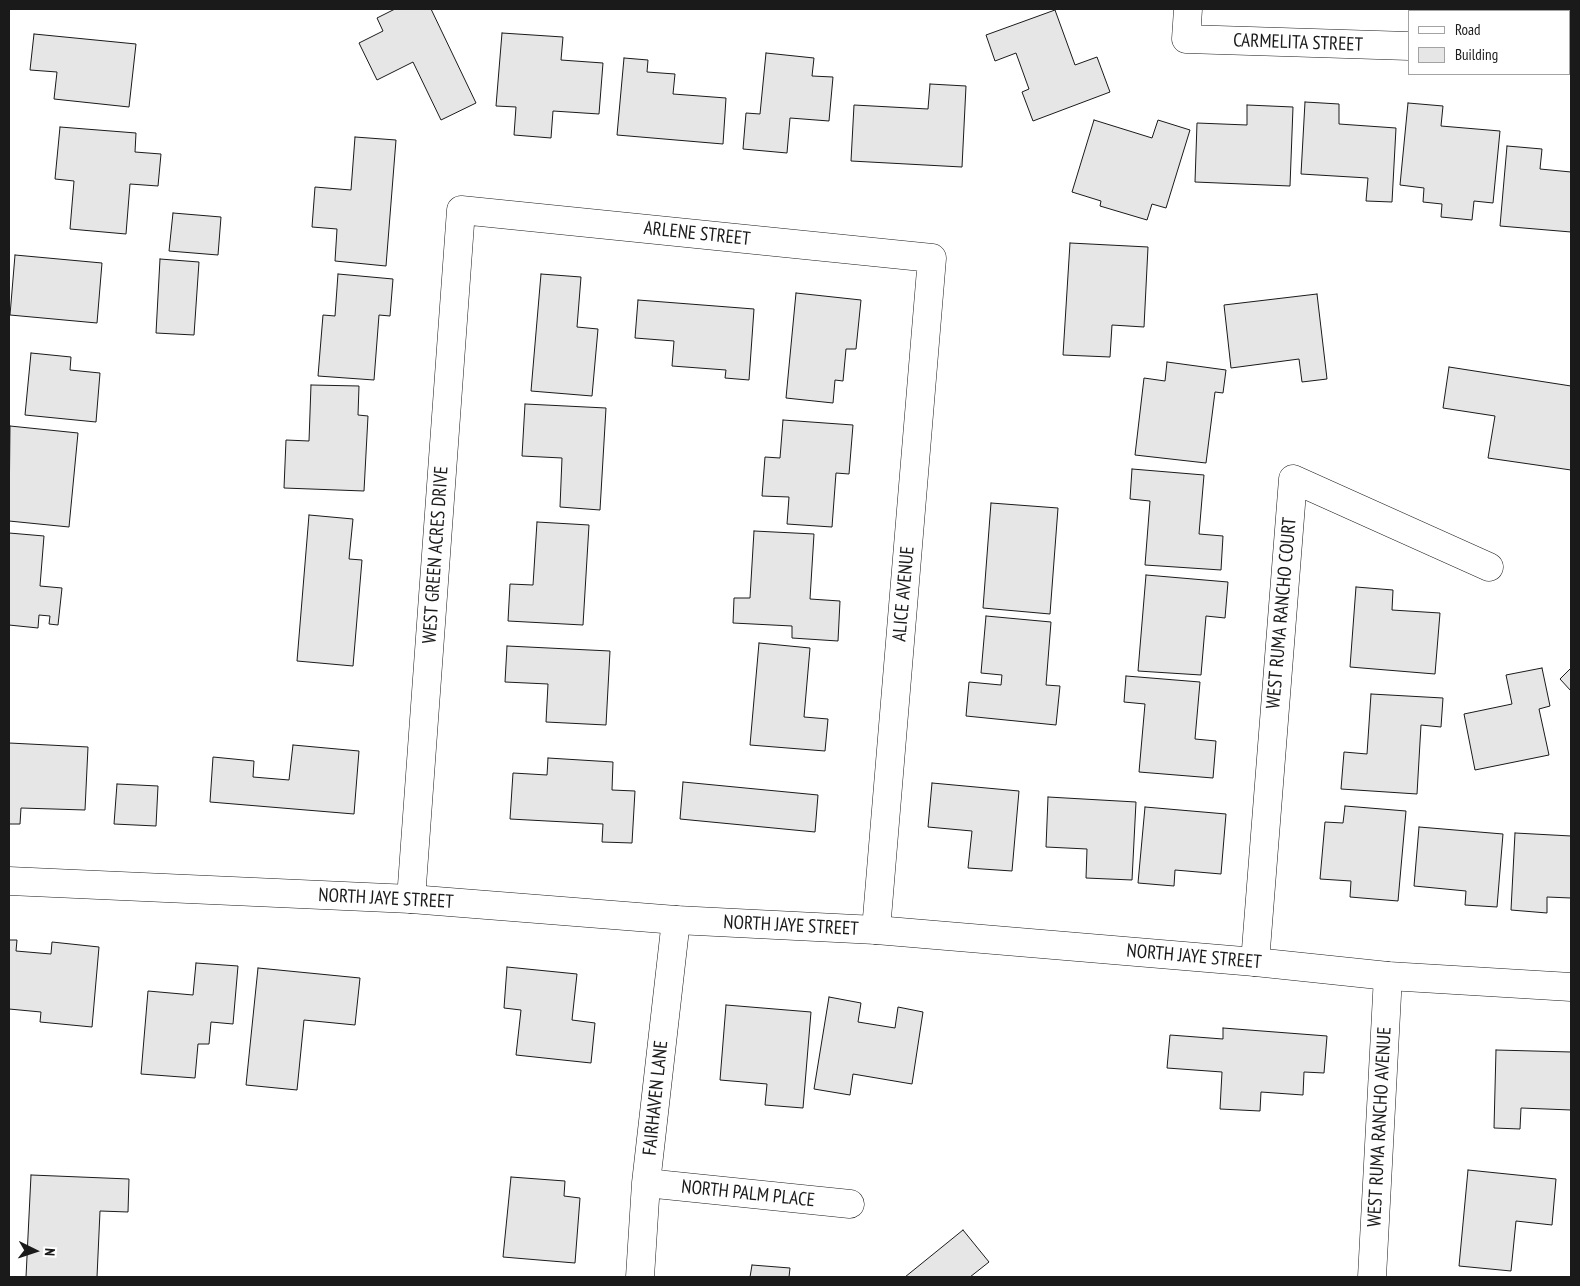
<!DOCTYPE html>
<html>
<head>
<meta charset="utf-8">
<style>
	body { margin:0 }
	#map { position:relative; width:1580px; height:1286px; overflow:hidden; background:#fff; font-family:"PT Sans Narrow",sans-serif }
	canvas { display:block }
	.frame { position:absolute; inset:0; border:10px solid #1a1a1a; pointer-events:none }
	.legend { position:absolute; left:1408px; top:10px; width:162px; height:65px; box-sizing:border-box; background:#fff; border:1px solid #a3a3a3; margin:0; padding:6px 9px; list-style:none; font-size:15px; color:#1a1a1a }
	.legend li { display:flex; align-items:center; gap:10px; height:25px }
	.legend b { width:25px; border:1px solid #a3a3a3 }
	.north { position:absolute; left:10px; top:1226px; width:50px; height:50px; -webkit-text-stroke:4px #fff; paint-order:stroke; rotate:94deg; font-size:14px; font-weight:700; line-height:20px; text-align:center; color:#1a1a1a }
	.north::after { content:''; display:block; margin:auto; width:18px; height:22px; background:#1a1a1a; clip-path:polygon(50% 0,100% 100%,50% 72%,0 100%) }
</style>
</head>
<body>
<div id="map">
<canvas width="1580" height="1286"></canvas>
<div class="frame"></div>
<ul class="legend">
<li><b style="height:6px;background:#fff"></b>Road</li>
<li><b style="height:14px;background:#e6e6e6"></b>Building</li>
</ul>
<div class="north">N</div>
</div>
<script>
const c = document.querySelector('canvas').getContext('2d');
c.lineJoin = 'round';
function fill(path, color) {
  c.fillStyle = color;
  c.fill(path, 'evenodd');
}
function toPath(rows) {
  const path = new Path2D();
  for (const r of rows) {
    path.moveTo(r[0], r[1]);
    for (let i = 2; i < r.length; i += 2) path.lineTo(r[i], r[i + 1]);
  }
  return path;
}
function stroke(path, color, width, dash) {
  c.strokeStyle = color;
  c.lineWidth = width;
  c.lineCap = dash ? 'butt' : 'round';
  c.setLineDash(dash || []);
  c.stroke(path);
}
function drawText(font, color, halo, rows, align = 'center') {
  c.font = font + ' "PT Sans Narrow",sans-serif';
  c.lineWidth = 4;
  c.setLineDash([]);
  c.textBaseline = 'middle';
  c.strokeStyle = halo;
  c.fillStyle = color;
  for (const [text, x, y, turn = 0] of rows) {
    c.save();
    c.translate(x, y);
    c.rotate((+turn || 0) * Math.PI / 180);
    c.textAlign = isNaN(turn) ? turn : align;
    if (halo) c.strokeText(text, 0, 0);
    c.fillText(text, 0, 0);
    c.restore();
  }
}
const building = toPath([
	[395,9,431,9,476,103,441,120,413,62,377,80,359,43,383,31,377,18,395,9],
	[1055,10,1075,65,1097,57,1110,92,1033,121,1022,92,1029,89,1016,53,995,61,986,35,1055,10],
	[502,33,563,37,561,60,603,63,599,114,553,111,551,138,514,135,516,107,496,106,502,33],
	[34,34,136,44,129,107,54,99,57,72,30,70,34,34],
	[766,53,814,58,812,76,833,77,829,121,790,118,787,153,743,149,746,113,760,114,766,53],
	[624,58,648,60,647,72,675,74,673,94,726,98,723,144,617,135,624,58],
	[930,84,966,86,962,167,851,161,854,105,928,109,930,84],
	[1305,102,1339,104,1339,124,1396,128,1392,202,1366,201,1368,178,1301,174,1305,102],
	[1408,103,1443,106,1441,126,1500,131,1493,203,1474,201,1472,220,1441,217,1442,204,1423,202,1424,188,1400,185,1408,103],
	[1247,105,1293,107,1290,186,1195,182,1197,123,1247,125,1247,105],
	[1094,120,1152,138,1158,120,1190,130,1166,208,1152,204,1147,220,1100,206,1101,201,1072,192,1094,120],
	[60,127,136,133,135,152,161,154,158,186,130,184,126,234,70,229,74,181,55,179,60,127],
	[355,137,396,140,386,266,335,261,337,229,312,227,315,187,351,190,355,137],
	[1507,146,1542,149,1540,169,1571,172,1571,232,1500,226,1507,146],
	[173,213,221,217,218,255,169,251,173,213],
	[1070,243,1148,247,1144,327,1112,325,1110,357,1063,355,1070,243],
	[15,255,102,263,97,323,10,315,15,255],
	[160,259,199,262,194,335,156,333,160,259],
	[338,274,393,279,390,316,379,315,374,380,318,376,323,315,335,316,338,274],
	[541,274,581,277,577,327,598,329,592,396,531,391,541,274],
	[796,293,861,300,856,349,846,349,843,381,835,380,833,403,786,398,796,293],
	[1317,294,1327,379,1302,382,1299,359,1231,368,1224,305,1317,294],
	[638,300,754,309,749,380,725,378,726,370,672,366,674,341,635,338,638,300],
	[31,353,71,357,70,370,100,373,96,422,25,415,31,353],
	[1167,362,1226,370,1223,393,1215,392,1206,463,1135,455,1144,378,1165,381,1167,362],
	[1449,367,1571,386,1571,470,1488,458,1495,416,1443,408,1449,367],
	[311,385,359,386,358,415,368,416,364,491,284,488,286,440,309,441,311,385],
	[525,404,606,408,600,510,560,507,562,458,522,456,525,404],
	[783,420,853,425,849,474,836,473,832,527,787,524,789,497,762,496,765,457,780,458,783,420],
	[10,426,78,433,69,527,9,521,10,426],
	[1132,469,1204,475,1199,534,1223,536,1221,570,1145,565,1150,501,1130,499,1132,469],
	[991,503,1058,508,1050,614,983,608,991,503],
	[309,515,353,519,349,559,362,560,353,666,297,661,309,515],
	[537,522,589,525,583,625,508,621,510,584,533,585,537,522],
	[754,531,814,534,810,599,840,601,838,641,792,638,792,626,733,623,734,598,750,598,754,531],
	[9,533,44,536,40,586,62,588,58,625,49,624,50,616,39,615,38,628,9,625,9,533],
	[1146,575,1228,582,1225,618,1206,616,1201,675,1138,671,1146,575],
	[1356,587,1393,590,1392,610,1440,613,1435,674,1350,667,1356,587],
	[986,616,1051,622,1046,685,1060,686,1056,725,966,716,969,682,1001,685,1002,675,981,673,986,616],
	[759,643,810,648,804,717,828,719,825,751,750,745,759,643],
	[507,646,610,651,606,725,546,722,548,684,505,682,507,646],
	[1542,668,1550,706,1539,709,1549,755,1475,770,1464,714,1512,704,1506,675,1542,668],
	[1571,668,1571,691,1560,679,1571,668],
	[1126,676,1200,682,1195,739,1216,741,1213,778,1139,772,1145,704,1124,702,1126,676],
	[1371,694,1443,698,1441,727,1421,725,1417,794,1341,789,1344,752,1367,754,1371,694],
	[9,743,88,747,85,810,21,808,20,824,9,824,9,743],
	[293,745,359,751,354,814,210,802,213,757,254,761,253,777,289,780,293,745],
	[548,758,613,762,612,790,635,791,632,843,602,842,603,824,510,819,513,773,547,775,548,758],
	[683,782,818,795,815,832,680,819,683,782],
	[932,783,1019,791,1012,871,968,868,972,831,928,827,932,783],
	[117,784,158,786,156,826,114,824,117,784],
	[1048,797,1136,802,1132,880,1086,878,1087,849,1046,847,1048,797],
	[1345,806,1406,811,1398,901,1350,897,1351,881,1320,879,1325,822,1343,823,1345,806],
	[1145,807,1226,814,1221,874,1175,870,1174,886,1138,883,1145,807],
	[1419,827,1503,834,1497,907,1465,905,1466,891,1414,886,1419,827],
	[1515,833,1571,836,1571,898,1547,897,1547,913,1511,910,1515,833],
	[9,940,17,940,16,951,51,954,52,942,99,947,92,1027,40,1022,41,1012,9,1009,9,940],
	[196,963,238,966,233,1024,211,1022,209,1044,198,1044,195,1078,141,1074,148,991,193,995,196,963],
	[507,967,577,974,572,1020,595,1023,591,1063,516,1055,521,1010,504,1008,507,967],
	[258,968,360,978,355,1025,304,1020,297,1090,246,1085,258,968],
	[829,997,861,1003,858,1022,895,1028,898,1007,923,1012,912,1084,853,1074,850,1095,814,1089,829,997],
	[726,1005,811,1012,803,1108,765,1105,767,1084,720,1080,726,1005],
	[1223,1028,1327,1036,1324,1073,1304,1072,1303,1095,1261,1092,1260,1111,1220,1109,1222,1072,1167,1068,1170,1035,1223,1039,1223,1028],
	[1496,1050,1571,1052,1571,1110,1521,1108,1520,1129,1494,1128,1496,1050],
	[1468,1170,1556,1179,1552,1225,1516,1221,1511,1271,1459,1266,1468,1170],
	[31,1175,129,1179,128,1212,100,1211,97,1277,26,1277,31,1175],
	[511,1177,565,1181,564,1196,580,1198,575,1263,503,1257,511,1177],
	[963,1230,989,1262,970,1277,905,1277,963,1230],
	[752,1265,790,1268,789,1277,750,1277,752,1265]
]);
fill(building, '#e6e6e6');
stroke(building, '#1a1a1a', 1);
const minor = toPath([
	[1188,9,1186,39,1409,46],
	[1558,11,1558,9],
	[411,899,461,210,932,258,876,930],
	[1255,962,1293,479,1489,567],
	[646,1183,850,1204],
	[640,1277,646,1183,676,920],
	[1372,1277,1388,976]
]);
const tertiary = toPath([
	[9,881,411,899,676,920,876,930,1255,962,1388,976,1571,987]
]);
stroke(minor, '#1a1a1a', 29);
stroke(tertiary, '#1a1a1a', 29);
stroke(minor, '#fff', 28);
stroke(tertiary, '#fff', 28);
drawText('19px', '#1a1a1a', '#fff', [
	["CARMELITA STREET",1298,43,2],
	["ARLENE STREET",697,234,6],
	["WEST GREEN ACRES DRIVE",436,555,-86],
	["ALICE AVENUE",904,594,-85],
	["WEST RUMA RANCHO COURT",1282,613,-85],
	["NORTH JAYE STREET",386,899,3],
	["NORTH JAYE STREET",791,926,3],
	["NORTH JAYE STREET",1194,957,5],
	["FAIRHAVEN LANE",656,1098,-84],
	["WEST RUMA RANCHO AVENUE",1380,1127,-87],
	["NORTH PALM PLACE",748,1194,6]
]);
</script>
</body>
</html>
